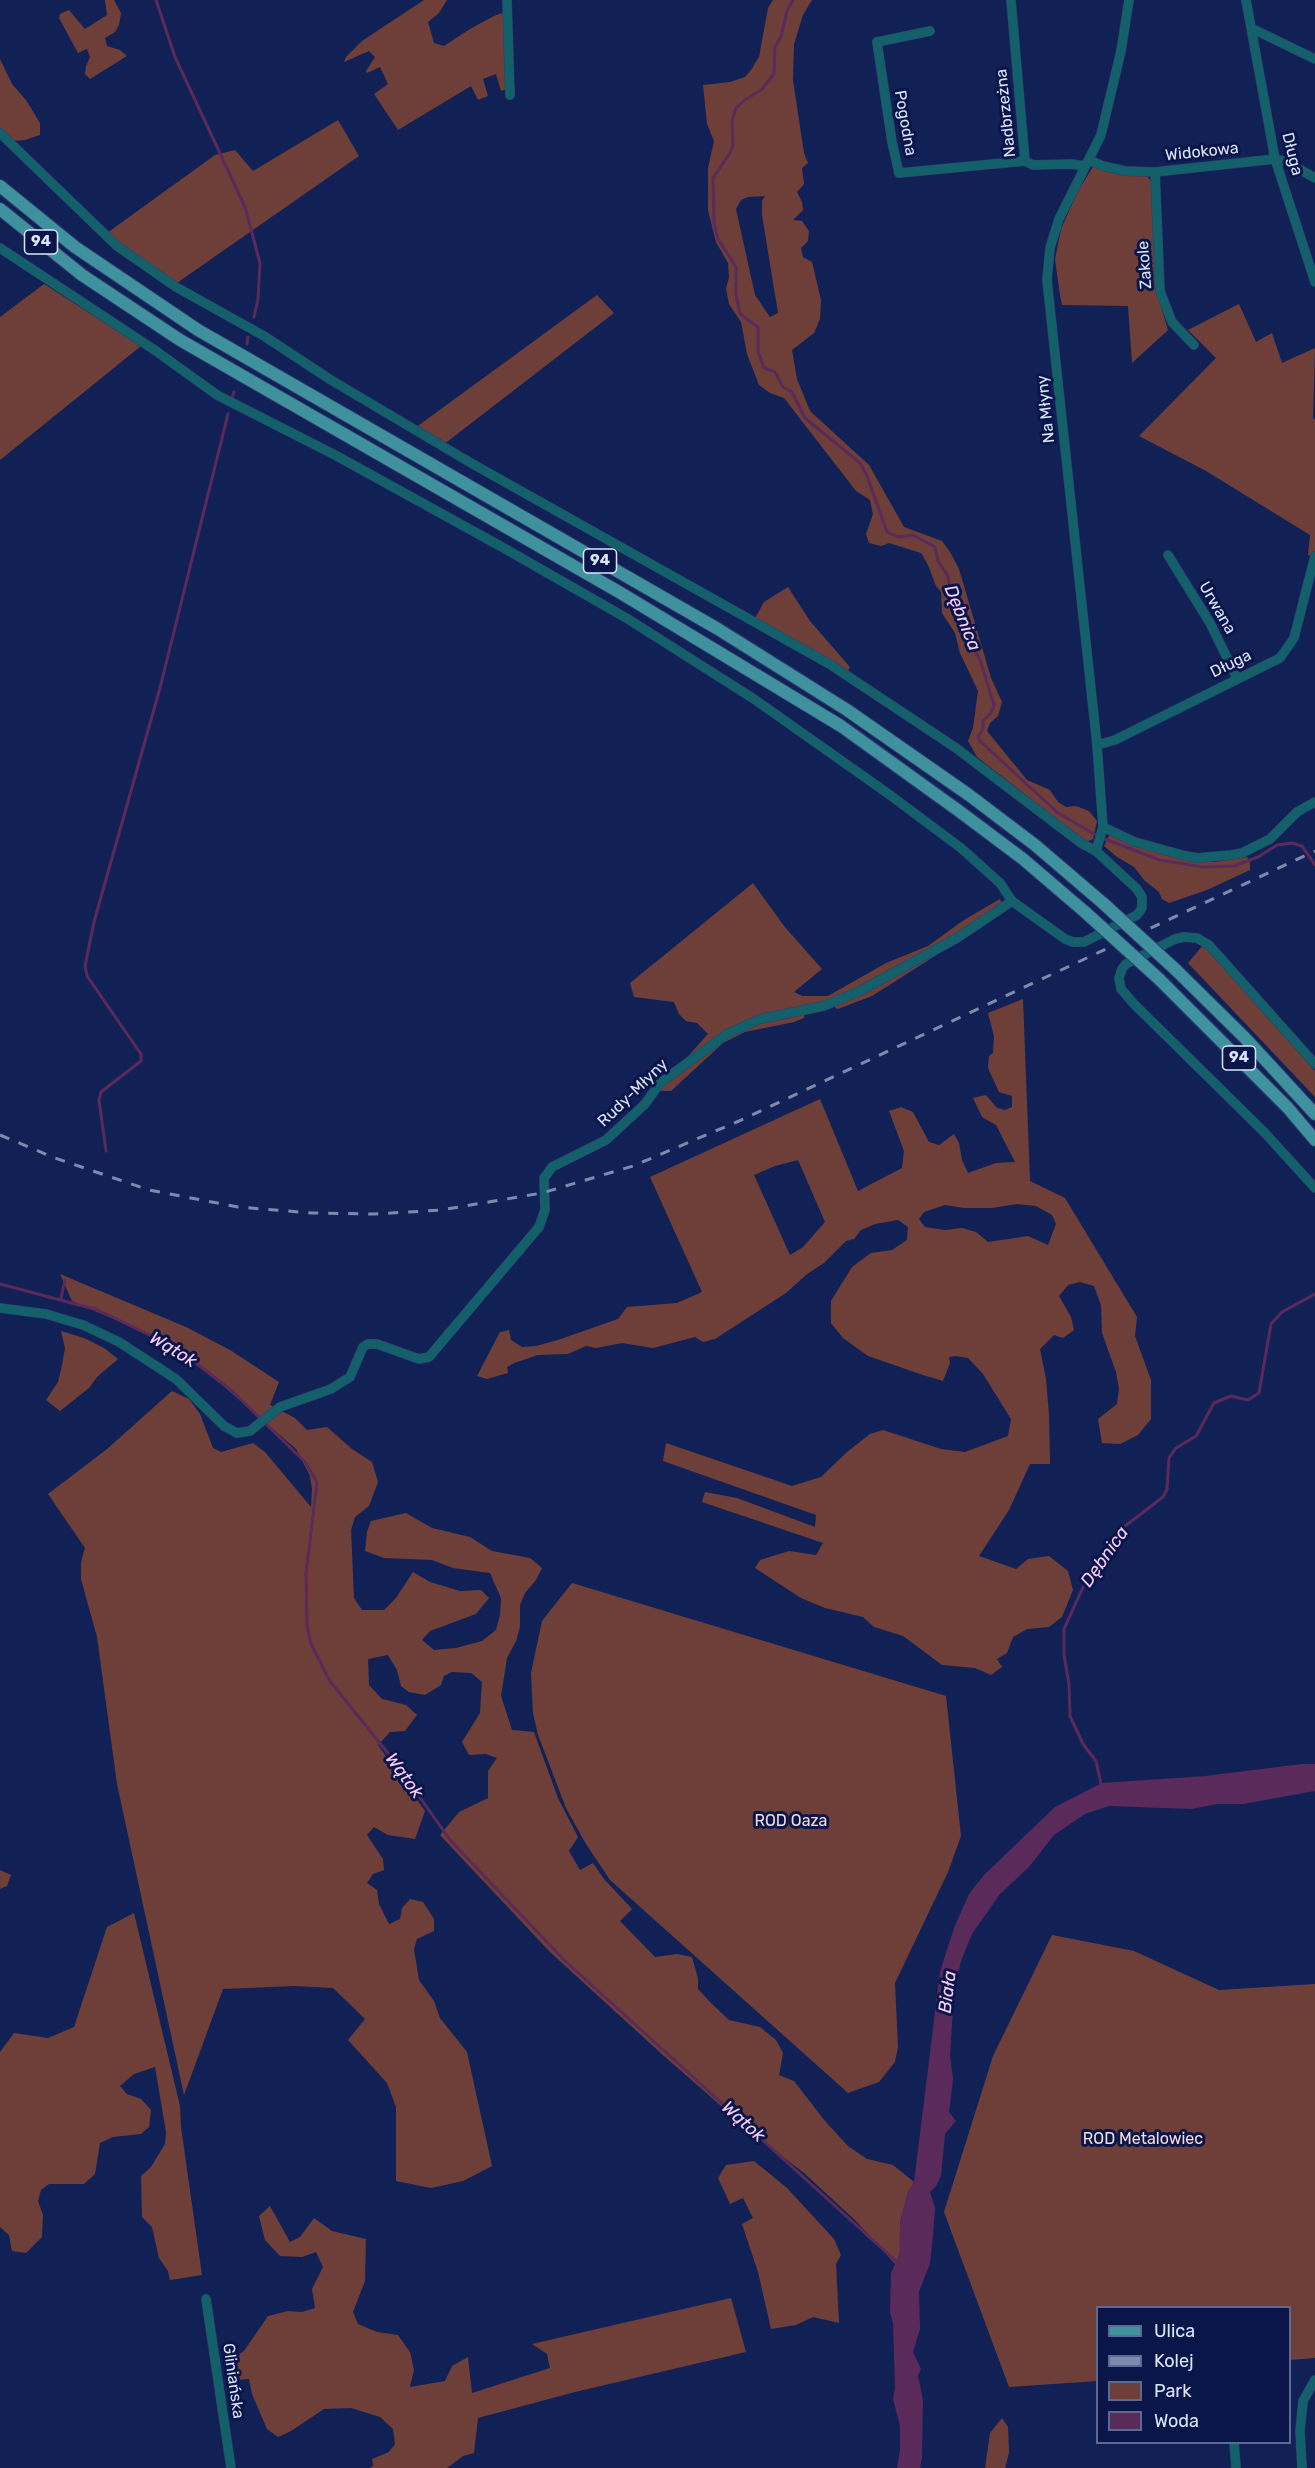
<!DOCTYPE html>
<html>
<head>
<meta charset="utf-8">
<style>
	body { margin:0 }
	#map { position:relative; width:1315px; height:2468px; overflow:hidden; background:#122155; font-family:Rubik,sans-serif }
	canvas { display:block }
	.legend { position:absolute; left:1096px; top:2306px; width:195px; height:138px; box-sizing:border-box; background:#0a164a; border:2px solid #5e6990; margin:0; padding:8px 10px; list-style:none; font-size:18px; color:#dce5f9 }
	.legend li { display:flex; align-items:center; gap:12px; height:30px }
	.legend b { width:30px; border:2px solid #5e6990 }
</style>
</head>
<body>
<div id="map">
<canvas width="1315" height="2468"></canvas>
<ul class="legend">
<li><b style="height:8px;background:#3f919d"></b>Ulica</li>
<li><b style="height:8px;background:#7e8aad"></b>Kolej</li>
<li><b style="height:16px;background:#6e3f39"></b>Park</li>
<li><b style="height:16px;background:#5a2a5a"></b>Woda</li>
</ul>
</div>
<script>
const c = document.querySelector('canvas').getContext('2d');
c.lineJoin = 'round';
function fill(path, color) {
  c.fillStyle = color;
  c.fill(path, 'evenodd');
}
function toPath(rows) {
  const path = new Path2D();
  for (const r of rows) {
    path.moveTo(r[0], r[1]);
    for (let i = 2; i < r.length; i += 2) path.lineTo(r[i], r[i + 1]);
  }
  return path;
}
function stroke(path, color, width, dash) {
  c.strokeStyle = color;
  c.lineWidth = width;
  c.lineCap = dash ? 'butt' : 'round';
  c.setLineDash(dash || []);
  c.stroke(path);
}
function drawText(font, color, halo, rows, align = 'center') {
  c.font = font + ' Rubik,sans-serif';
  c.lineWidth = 6;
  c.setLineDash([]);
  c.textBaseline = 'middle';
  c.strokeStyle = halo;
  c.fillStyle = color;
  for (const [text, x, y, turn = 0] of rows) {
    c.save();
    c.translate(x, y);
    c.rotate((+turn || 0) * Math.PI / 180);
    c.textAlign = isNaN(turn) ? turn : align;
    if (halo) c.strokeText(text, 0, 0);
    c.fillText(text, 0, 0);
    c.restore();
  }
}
fill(toPath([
	[105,0,114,0,121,13,119,25,115,32,105,38,107,46,120,50,127,56,90,79,85,74,86,66,90,57,87,49,78,53,59,18,60,14,69,10,85,29,107,15],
	[424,0,447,0,439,13,428,22,434,43,444,46,470,29,494,16,511,10,510,88,501,91,496,74,483,79,488,96,478,100,471,86,398,130,374,94,388,84,380,67,367,73,366,71,375,57,369,51,344,62,346,57,362,41],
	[773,0,812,0,803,15,794,44,793,80,804,153,808,163,802,168,804,184,797,192,802,202,803,210,793,220,802,221,809,231,808,241,801,248,803,257,812,262,821,300,820,319,814,333,792,350,797,379,810,411,869,465,904,527,942,541,950,552,959,569,991,678,1002,702,998,716,990,723,987,731,1027,780,1050,790,1058,802,1066,807,1076,806,1089,811,1097,821,1093,839,1086,842,977,757,968,741,973,728,978,691,960,653,955,633,942,613,941,592,936,586,928,565,921,553,889,543,881,546,869,543,866,534,873,514,870,500,856,491,784,398,770,393,759,385,747,354,741,322,729,304,726,288,729,278,728,263,716,242,708,210,708,168,714,141,707,124,703,85,730,82,745,77,751,70,759,57,768,8],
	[765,196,762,201,762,215,778,313,770,317,755,295,736,209,741,200,748,197],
	[0,59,12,84,26,100,40,123,40,135,25,140,9,141,0,132],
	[338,120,359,156,174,285,107,233,215,155,235,150,253,171],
	[1094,165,1145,174,1153,183,1159,299,1168,330,1132,363,1128,306,1062,305,1060,295,1055,259,1061,229,1078,191],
	[44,284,141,346,0,460,0,317],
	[597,295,614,313,443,445,415,428],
	[1239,304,1256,342,1272,333,1282,363,1315,348,1313,418,1315,420,1315,557,1308,555,1310,535,1206,471,1139,436,1216,358,1188,330],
	[788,587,810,621,850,667,846,675,754,620,764,602],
	[1110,834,1200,861,1214,862,1247,857,1250,861,1250,870,1207,890,1169,903,1162,899,1159,892,1145,881,1134,867,1117,857,1104,846],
	[753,883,784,926,822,969,794,992,802,996,828,996,886,963,928,946,964,920,1000,899,1003,906,941,946,938,954,872,996,838,1009,830,1005,805,1010,804,1018,794,1022,745,1032,723,1043,671,1091,657,1091,708,1034,697,1023,686,1021,679,1014,674,1002,634,997,630,983],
	[1203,945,1209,949,1315,1071,1315,1097,1188,963],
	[1023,999,1030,1181,1065,1198,1137,1317,1135,1336,1151,1380,1151,1419,1138,1435,1120,1444,1102,1443,1098,1419,1117,1404,1119,1389,1116,1372,1102,1333,1101,1305,1094,1286,1080,1282,1068,1285,1059,1296,1071,1317,1074,1330,1063,1338,1054,1335,1040,1349,1046,1379,1049,1415,1050,1464,1030,1464,1009,1510,979,1556,1016,1569,1028,1559,1049,1556,1068,1571,1073,1590,1062,1617,1049,1627,1027,1629,1013,1637,1007,1653,997,1659,1002,1667,991,1675,975,1668,942,1665,903,1636,874,1627,863,1617,825,1608,801,1598,755,1568,760,1560,789,1551,816,1555,823,1543,702,1502,705,1492,737,1498,815,1527,816,1515,663,1461,666,1443,792,1486,821,1477,847,1452,870,1434,883,1430,941,1449,965,1452,1008,1436,1011,1419,983,1374,968,1358,955,1356,949,1357,950,1363,943,1381,923,1375,868,1356,843,1338,831,1323,831,1301,852,1267,871,1253,892,1250,907,1240,908,1227,898,1220,875,1224,861,1230,854,1239,846,1241,824,1263,807,1274,786,1293,715,1339,703,1342,695,1337,653,1348,622,1343,596,1348,586,1346,568,1354,538,1355,514,1363,507,1367,508,1373,487,1379,477,1376,500,1332,509,1330,511,1340,522,1347,536,1346,558,1340,618,1319,627,1307,677,1303,702,1292,650,1177,820,1099,858,1191,902,1168,904,1151,889,1111,901,1107,913,1112,929,1142,939,1145,954,1134,959,1143,962,1160,968,1173,996,1163,1015,1162,996,1125,982,1117,973,1098,986,1095,997,1108,1005,1110,1012,1107,1012,1096,999,1092,988,1068,989,1056,993,1053,994,1036,988,1013],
	[798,1160,825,1222,803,1247,790,1255,754,1175,775,1166],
	[1017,1204,1036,1206,1052,1215,1056,1224,1048,1245,1028,1236,988,1242,976,1232,962,1228,945,1230,925,1227,919,1219,924,1212,945,1205,964,1208,992,1208],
	[60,1274,186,1327,230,1350,279,1382,270,1405,295,1418,307,1430,327,1427,352,1449,372,1462,378,1482,369,1506,355,1517,351,1530,354,1598,362,1610,384,1610,396,1598,413,1572,430,1582,460,1591,481,1590,489,1598,476,1614,430,1631,422,1640,434,1650,456,1648,482,1641,496,1630,500,1615,501,1598,490,1573,453,1568,432,1560,384,1558,365,1551,367,1532,371,1521,406,1513,432,1528,470,1537,492,1551,530,1558,542,1568,536,1580,525,1593,520,1605,520,1627,516,1641,507,1658,501,1696,512,1730,534,1732,558,1798,578,1837,569,1851,580,1870,593,1863,604,1879,632,1909,620,1921,655,1957,677,1954,692,1957,698,1979,698,1989,711,2003,729,2020,760,2027,776,2040,783,2053,779,2075,794,2081,825,2121,848,2146,867,2159,893,2165,914,2182,908,2192,900,2223,900,2251,896,2265,856,2221,804,2173,752,2133,664,2056,550,1952,440,1835,459,1812,488,1798,488,1771,497,1758,486,1754,469,1755,462,1742,480,1713,482,1682,471,1673,452,1672,444,1676,441,1685,425,1695,409,1692,401,1686,397,1670,388,1655,368,1659,369,1685,382,1699,406,1705,417,1715,405,1731,390,1732,378,1745,425,1811,415,1839,388,1835,374,1827,367,1835,383,1859,384,1870,373,1874,367,1883,377,1890,379,1904,389,1924,400,1919,402,1908,410,1899,423,1902,434,1919,434,1931,417,1939,414,1949,419,1980,434,2001,440,2018,467,2052,492,2166,463,2181,431,2188,396,2181,396,2107,387,2083,348,2040,365,2019,333,1988,294,1986,223,1989,184,2095,117,1784,97,1637,81,1579,81,1562,85,1548,48,1494,107,1449,172,1391,189,1399,200,1414,213,1448,221,1452,253,1443,265,1452,311,1507,312,1489,310,1476,296,1449,199,1365,180,1350,160,1339,72,1301],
	[61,1331,84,1338,104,1348,118,1359,97,1377,89,1388,60,1411,46,1400,58,1382,62,1365,65,1348],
	[572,1583,946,1696,961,1836,948,1872,895,1983,898,2047,895,2062,879,2082,848,2093,610,1880,586,1844,566,1808,538,1735,533,1713,531,1673,542,1621],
	[0,1870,11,1875,7,1886,0,1889],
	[134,1913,180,2106,181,2127,202,2275,170,2280,168,2271,159,2258,152,2227,142,2217,141,2176,151,2167,165,2144,166,2132,155,2067,134,2074,120,2086,127,2094,141,2099,151,2110,149,2127,141,2134,113,2137,100,2143,95,2174,84,2184,49,2184,41,2190,38,2201,43,2215,42,2237,26,2253,12,2251,9,2235,0,2227,0,2052,14,2033,48,2038,74,2027,107,1927],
	[1052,1935,1134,1951,1219,1990,1315,1984,1315,2358,1290,2360,1290,2308,1098,2308,1097,2381,1009,2387,944,2212,993,2056],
	[754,2161,787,2188,834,2239,841,2255,836,2264,839,2323,813,2317,796,2325,771,2329,758,2272,742,2224,753,2218,743,2198,730,2204,718,2178,726,2165],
	[270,2206,290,2242,300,2237,314,2218,332,2231,366,2239,365,2281,353,2312,358,2324,377,2332,398,2335,410,2352,414,2370,410,2387,445,2381,452,2366,468,2357,472,2393,550,2368,547,2354,532,2344,731,2298,746,2352,575,2392,478,2418,474,2453,463,2456,447,2468,370,2468,373,2466,372,2459,389,2452,395,2444,393,2429,380,2417,351,2408,324,2409,291,2431,278,2437,267,2429,252,2394,249,2379,235,2380,227,2367,233,2358,244,2351,268,2316,288,2311,302,2312,315,2308,312,2289,323,2267,316,2252,302,2257,280,2256,265,2240,259,2216],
	[1002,2418,1008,2427,1009,2453,1005,2468,985,2468,990,2433]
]), '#6e3f39');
fill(toPath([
	[1302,1764,1315,1764,1315,1791,1243,1804,1217,1804,1192,1809,1109,1806,1085,1814,1054,1835,1029,1867,1000,1894,972,1934,961,1961,954,1992,950,2056,953,2079,949,2112,956,2121,945,2134,941,2176,936,2186,930,2192,935,2208,933,2235,930,2263,919,2292,920,2329,913,2352,921,2369,918,2376,923,2400,922,2458,920,2468,897,2468,900,2450,900,2426,893,2399,895,2389,893,2323,890,2312,891,2273,899,2256,900,2223,908,2192,914,2182,940,1972,954,1928,969,1894,984,1875,1055,1807,1102,1783,1205,1776]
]), '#5a2a5a');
stroke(toPath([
	[156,0,175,57,245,207,260,263,258,299,254,317],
	[793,0,787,11,781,37,775,47,774,74,761,90,746,99,736,108,732,121,733,145,730,153,713,178,714,223,718,239,736,267,736,294,740,314,758,327,758,351,764,368,775,372,783,387,792,392,805,418,860,463,867,476,887,532,898,537,913,535,935,547,938,561,948,576,950,590,960,604,963,629,980,660,994,705,991,713,983,721,983,729,978,737,980,741,1058,813,1096,835],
	[247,344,248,337],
	[232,398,234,392],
	[1105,839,1160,860,1203,867,1234,866,1258,857,1277,845,1292,843,1302,846,1315,865],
	[106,1151,99,1100,101,1092,141,1061,141,1054,87,976,85,966,94,922,160,688,228,414],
	[0,1284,98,1310,176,1348,231,1390,305,1462,317,1482,306,1574,307,1626,311,1644,329,1680,395,1762,450,1840,564,1960,898,2263],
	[61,1298,65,1280],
	[1101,1784,1096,1761,1083,1744,1070,1716,1069,1684,1064,1655,1064,1629,1085,1583,1120,1530,1163,1497,1167,1489,1169,1458,1176,1448,1196,1436,1214,1403,1231,1396,1248,1400,1259,1393,1271,1324,1282,1312,1315,1294]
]), '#5a2a5a', 3);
const minor = toPath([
	[507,0,510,95],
	[1011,0,1025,161,1033,165,1071,164,1085,166],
	[1246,0,1275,159,1315,282],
	[1253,29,1315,59],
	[930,31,877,42,892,142,899,173,1025,161],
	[0,133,117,246,176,287,264,336,331,380,471,463,831,665,956,748,1081,843,1096,851],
	[1089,160,1103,166,1125,171,1155,172,1275,159,1287,162,1315,178],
	[1155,172,1160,291,1172,322,1194,345],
	[0,248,156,351,217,395,335,455,502,547,628,619,754,699,890,795,961,848,1000,883,1012,901],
	[1168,555,1210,623,1237,678],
	[1097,745,1115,740,1280,658,1294,638,1315,556],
	[1103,827,1135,842,1186,856,1197,858,1231,855,1242,853,1270,839,1297,812,1315,802],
	[1315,1064,1209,945,1197,938,1184,937,1175,939,1126,964,1122,969,1119,978,1121,989,1134,1004,1264,1132,1315,1188],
	[0,1308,46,1314,83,1325,119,1342,176,1379,224,1426,237,1433,250,1431,280,1407,331,1389,350,1377,363,1347,368,1344,377,1344,419,1359,429,1357,539,1227,545,1210,544,1178,552,1167,606,1140,645,1104,660,1083,727,1034,760,1019,824,1006,860,991,957,938,1012,901,1065,939,1073,942,1084,942,1137,915,1142,908,1142,897,1137,889,1096,851,1103,827,1097,745,1047,280,1050,248,1059,219,1101,135,1121,51,1129,0],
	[206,2299,231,2468],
	[1234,2442,1236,2468],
	[1302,2468,1300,2431,1303,2401,1315,2380]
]);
const major = toPath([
	[0,186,75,247,198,330,718,629,847,710,969,795,1035,845,1104,904],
	[0,209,82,275,180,340,619,592,841,726,959,811,1023,859,1085,912],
	[1176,970,1246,1039,1315,1114],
	[1159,979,1288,1108,1315,1140]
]);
stroke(minor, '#2e3c6c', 10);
stroke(major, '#2e3c6c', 14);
stroke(minor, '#13606a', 9);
stroke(major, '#3f919d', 12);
stroke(toPath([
	[0,1135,55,1158,149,1190,238,1207,312,1213,375,1214,441,1210,542,1193,633,1166,739,1121,1315,851]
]), '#7e8aad', 3, [10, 10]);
const majorBridge = toPath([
	[1104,904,1176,970],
	[1085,912,1159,979]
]);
stroke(majorBridge, '#2e3c6c', 14, []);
stroke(majorBridge, '#3f919d', 12);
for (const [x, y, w] of [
	[41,242,33],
	[600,561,33],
	[1239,1058,33]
]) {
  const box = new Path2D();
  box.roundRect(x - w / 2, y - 12, w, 24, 4.5);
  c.fillStyle = '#0a164a';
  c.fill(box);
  stroke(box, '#dce5f9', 1.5);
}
drawText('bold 15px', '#dce5f9', null, [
	["94",41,242],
	["94",600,561],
	["94",1239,1058]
]);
drawText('16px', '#dce5f9', '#0a164a', [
	["Nadbrzeżna",1006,113,-96],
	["Pogodna",905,123,80],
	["Widokowa",1202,152,-6],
	["Długa",1292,154,76],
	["Zakole",1145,265,-94],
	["Na Młyny",1046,409,-96],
	["Urwana",1217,608,60],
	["Długa",1231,664,-26],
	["Rudy-Młyny",633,1093,-44],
	["Gliniańska",233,2381,82]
]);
drawText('16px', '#f4ddda', '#0a164a', [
	["ROD Oaza",791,1821],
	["ROD Metalowiec",1143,2139]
]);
drawText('italic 18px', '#fdcefb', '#0a164a', [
	["Dębnica",962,618,68],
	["Wątok",173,1350,31],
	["Dębnica",1105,1557,-55],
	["Wątok",404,1776,54],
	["Biała",948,1992,-83],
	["Wątok",743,2122,42]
]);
</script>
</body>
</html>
